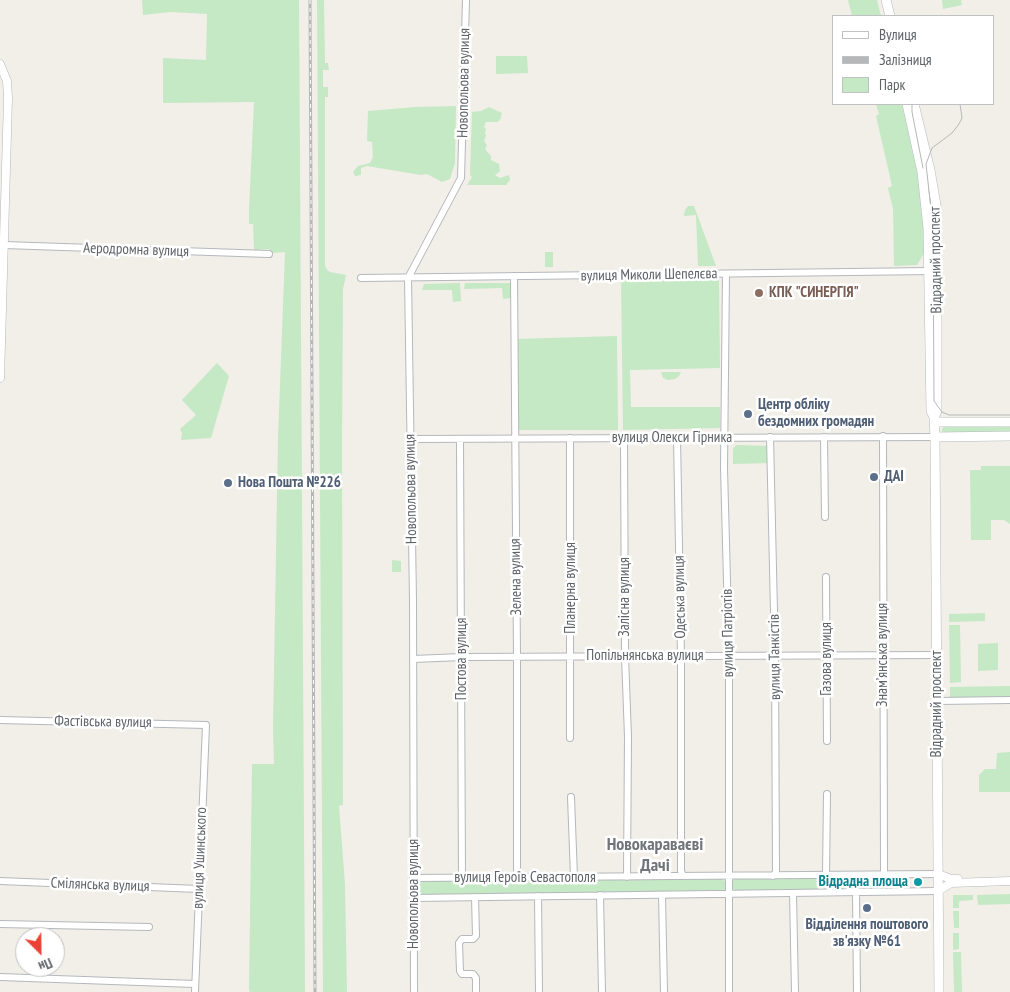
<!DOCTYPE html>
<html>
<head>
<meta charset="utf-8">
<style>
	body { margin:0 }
	#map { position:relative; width:1010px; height:992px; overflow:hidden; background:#f1efe8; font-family:"PT Sans Narrow",sans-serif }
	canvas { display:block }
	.legend { position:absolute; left:832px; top:15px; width:162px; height:90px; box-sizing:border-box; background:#fff; border:1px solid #bfc1c3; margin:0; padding:6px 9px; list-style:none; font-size:15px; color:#5f6368 }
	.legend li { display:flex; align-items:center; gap:10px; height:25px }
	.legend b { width:25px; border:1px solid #bfc1c3 }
	.north { position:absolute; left:15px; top:927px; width:50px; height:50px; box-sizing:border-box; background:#fff; border:1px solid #bfc1c3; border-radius:50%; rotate:157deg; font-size:14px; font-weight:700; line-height:20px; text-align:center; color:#5f6368 }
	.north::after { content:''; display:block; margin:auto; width:18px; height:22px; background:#ea4335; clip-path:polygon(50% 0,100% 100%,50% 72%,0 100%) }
</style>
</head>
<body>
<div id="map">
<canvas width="1010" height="992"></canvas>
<ul class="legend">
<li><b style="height:6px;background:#fff"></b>Вулиця</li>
<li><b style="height:6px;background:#b6b7b8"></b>Залізниця</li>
<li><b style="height:14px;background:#c5e8c5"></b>Парк</li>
</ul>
<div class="north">Пн</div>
</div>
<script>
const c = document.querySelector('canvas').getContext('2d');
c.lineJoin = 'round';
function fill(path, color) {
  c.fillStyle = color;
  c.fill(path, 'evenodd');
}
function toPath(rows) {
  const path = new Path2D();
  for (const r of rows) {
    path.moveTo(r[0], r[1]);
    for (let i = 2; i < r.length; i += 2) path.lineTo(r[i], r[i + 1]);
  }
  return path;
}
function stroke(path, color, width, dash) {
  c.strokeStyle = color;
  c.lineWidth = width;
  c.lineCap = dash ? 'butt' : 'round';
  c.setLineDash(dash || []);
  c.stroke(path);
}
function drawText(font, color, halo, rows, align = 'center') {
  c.font = font + ' "PT Sans Narrow",sans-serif';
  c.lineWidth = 5;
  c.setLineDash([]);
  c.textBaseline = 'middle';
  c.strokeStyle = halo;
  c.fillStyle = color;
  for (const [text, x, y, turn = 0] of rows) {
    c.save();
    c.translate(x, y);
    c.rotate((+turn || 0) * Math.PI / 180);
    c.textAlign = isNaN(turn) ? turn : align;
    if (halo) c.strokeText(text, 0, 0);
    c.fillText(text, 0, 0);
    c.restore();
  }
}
fill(toPath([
	[142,0,299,0,305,992,250,992,249,989,252,764,274,764,273,728,278,438,285,252,273,253,269,249,254,250,253,224,249,224,249,210,254,102,163,103,163,58,206,60,207,14,170,12,143,15],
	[317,0,324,0,325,63,328,63,329,70,323,70,323,87,328,87,328,97,325,97,325,266,327,270,330,272,346,275,343,289,342,448,343,805,339,806,345,884,347,992,323,992],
	[848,0,877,0,881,16,852,16],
	[942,0,961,0,962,5,943,9],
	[527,56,528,73,496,74,496,56],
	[876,104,902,104,919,175,925,228,925,251,917,265,894,266,893,209,888,188,892,186,876,116,879,114],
	[456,106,455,163,450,179,442,182,427,174,421,175,367,166,361,168,361,175,355,176,353,172,358,166,370,163,373,157,372,142,367,141,368,111,415,107],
	[489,107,502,113,500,120,497,122,486,122,484,127,486,129,485,133,486,136,484,141,487,145,485,149,491,156,491,160,499,164,500,171,495,175,500,178,509,175,510,180,506,185,467,185,472,177,470,175,472,112,481,111],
	[688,206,694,206,716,266,698,266,696,215,684,216,685,210],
	[545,252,553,252,553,267,545,267],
	[719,279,720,368,630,370,631,407,720,407,720,428,623,430,621,280],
	[460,283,461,301,453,302,452,290,422,290,424,284],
	[465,283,511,283,511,298,503,299,502,288,464,289],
	[617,336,618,430,516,430,515,339],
	[217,363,229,376,211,438,181,440,182,433,180,429,196,415,182,400],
	[661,372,681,372,679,376,675,379,668,380,663,378],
	[1010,424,1010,434,942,433,942,429,945,425],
	[736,445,768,446,769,463,733,464,733,449],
	[981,466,1010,466,1010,524,1004,520,991,520,991,540,971,540,970,470,981,470],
	[392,560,401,561,401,572,392,572],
	[985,613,985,621,949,622,949,614],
	[949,625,960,625,961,682,950,683],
	[998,643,998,670,978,671,978,644],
	[1010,686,1010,699,950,700,950,687],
	[1010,752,1010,792,979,792,979,775,985,769,996,769,997,753],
	[902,876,903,888,737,891,733,889,732,885,733,880,737,878],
	[722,878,726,883,726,887,724,891,628,894,422,894,417,887,422,881],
	[1010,894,1010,904,978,905,977,895],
	[953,895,973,895,973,900,959,901,959,908,953,908],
	[953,911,959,911,959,928,954,928],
	[953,933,959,933,959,949,953,950],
	[953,952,961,952,962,992,954,992]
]), '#c5e8c5');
const minor = toPath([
	[4,245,269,254],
	[726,274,724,468,729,656,729,992],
	[514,276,517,657,517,878],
	[361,278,932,271],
	[883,436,884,875],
	[770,437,775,656,776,872,773,876],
	[824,437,825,517],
	[570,438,570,738],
	[624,438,625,656,628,737,627,877],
	[677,438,681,656,681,871,683,876],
	[410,439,935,437],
	[460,439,462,878],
	[826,577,827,741],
	[413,659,462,657,936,655],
	[937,701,1010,700],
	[0,720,206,725,195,992],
	[571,797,574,877],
	[826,875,827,794],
	[413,878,938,874],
	[0,881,199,889],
	[856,892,857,992],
	[793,893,795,992],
	[600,895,602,992],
	[662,895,664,992],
	[538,896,539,992],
	[475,897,476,936,473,939,462,939,459,943,460,971,462,974,473,974,476,978,476,992],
	[413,898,938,891],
	[0,924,149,927],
	[0,977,195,984],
	[414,992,413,601,408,278,461,178,466,0]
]);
const tertiary = toPath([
	[0,64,7,81,8,98,0,378],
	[938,874,951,879,958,879],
	[938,891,951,883,1010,881]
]);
const secondary = toPath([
	[886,0,890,16],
	[907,104,922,172,928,228,931,411,934,417,935,437,939,992],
	[914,104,930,170,937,211,937,411,934,417],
	[934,422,1010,422],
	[935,437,1010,436]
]);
stroke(minor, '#b5b8bc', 8);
stroke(tertiary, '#b5b8bc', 9);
stroke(secondary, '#b6babf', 10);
stroke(minor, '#fff', 6);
stroke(tertiary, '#fff', 8);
stroke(secondary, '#fff', 9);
stroke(toPath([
	[912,104,912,112,923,168],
	[960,104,962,118,959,124,952,133,932,148,926,164,933,227,934,401,942,412,949,415,1010,415]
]), '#b6b7b8', 1);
const rail = toPath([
	[310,0,315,992]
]);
stroke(rail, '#b6b7b8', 3);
stroke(rail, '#fff', 1, [4]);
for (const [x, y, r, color] of [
	[759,293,5,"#8d6e63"],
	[748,414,5,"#5c6f8a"],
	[874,477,5,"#5c6f8a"],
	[228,483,5,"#5c6f8a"],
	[918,882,5,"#0f9aa8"],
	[867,908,5,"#5c6f8a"]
]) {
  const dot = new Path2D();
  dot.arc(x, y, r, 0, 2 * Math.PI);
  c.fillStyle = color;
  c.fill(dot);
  stroke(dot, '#fff', 2);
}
drawText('15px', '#5f6368', '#fff', [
	["Новопольова вулиця",464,83,-89],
	["Аеродромна вулиця",136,250,2],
	["Відрадний проспект",936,260,-91],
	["вулиця Миколи Шепелєва",649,275,-1],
	["вулиця Олекси Гірника",672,438],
	["Новопольова вулиця",411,489,-91],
	["Зелена вулиця",516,577,-91],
	["Планерна вулиця",571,588,-90],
	["Залісна вулиця",625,597,-90],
	["Одеська вулиця",680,597,-91],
	["вулиця Патріотів",728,633,-91],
	["Знамʼянська вулиця",883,655,-90],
	["Попільнянська вулиця",645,656],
	["вулиця Танкістів",775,657,-91],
	["Постова вулиця",462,659,-90],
	["Газова вулиця",827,659,-90],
	["Відрадний проспект",937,704,-90],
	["Фастівська вулиця",103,722,1],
	["вулиця Ушинського",200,858,-88],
	["вулиця Героїв Севастополя",525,878],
	["Смілянська вулиця",100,885,2],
	["Новопольова вулиця",414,894,-90]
]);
drawText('bold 15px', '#785e54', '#fff', [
	["КПК \"СИНЕРГІЯ\"",769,293]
], 'left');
drawText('bold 15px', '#4e5e75', '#fff', [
	["Центр обліку",758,405],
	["бездомних громадян",758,422],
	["ДАІ",884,477],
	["Нова Пошта №226",238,483],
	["Відділення поштового",867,925,"center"],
	["зв'язку №61",867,942,"center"]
], 'left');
drawText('bold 15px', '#0d838f', '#fff', [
	["Відрадна площа",908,882]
], 'right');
drawText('bold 18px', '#70757a', '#fff', [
	["Новокараваєві",655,845],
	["Дачі",655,866]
]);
</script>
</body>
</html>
